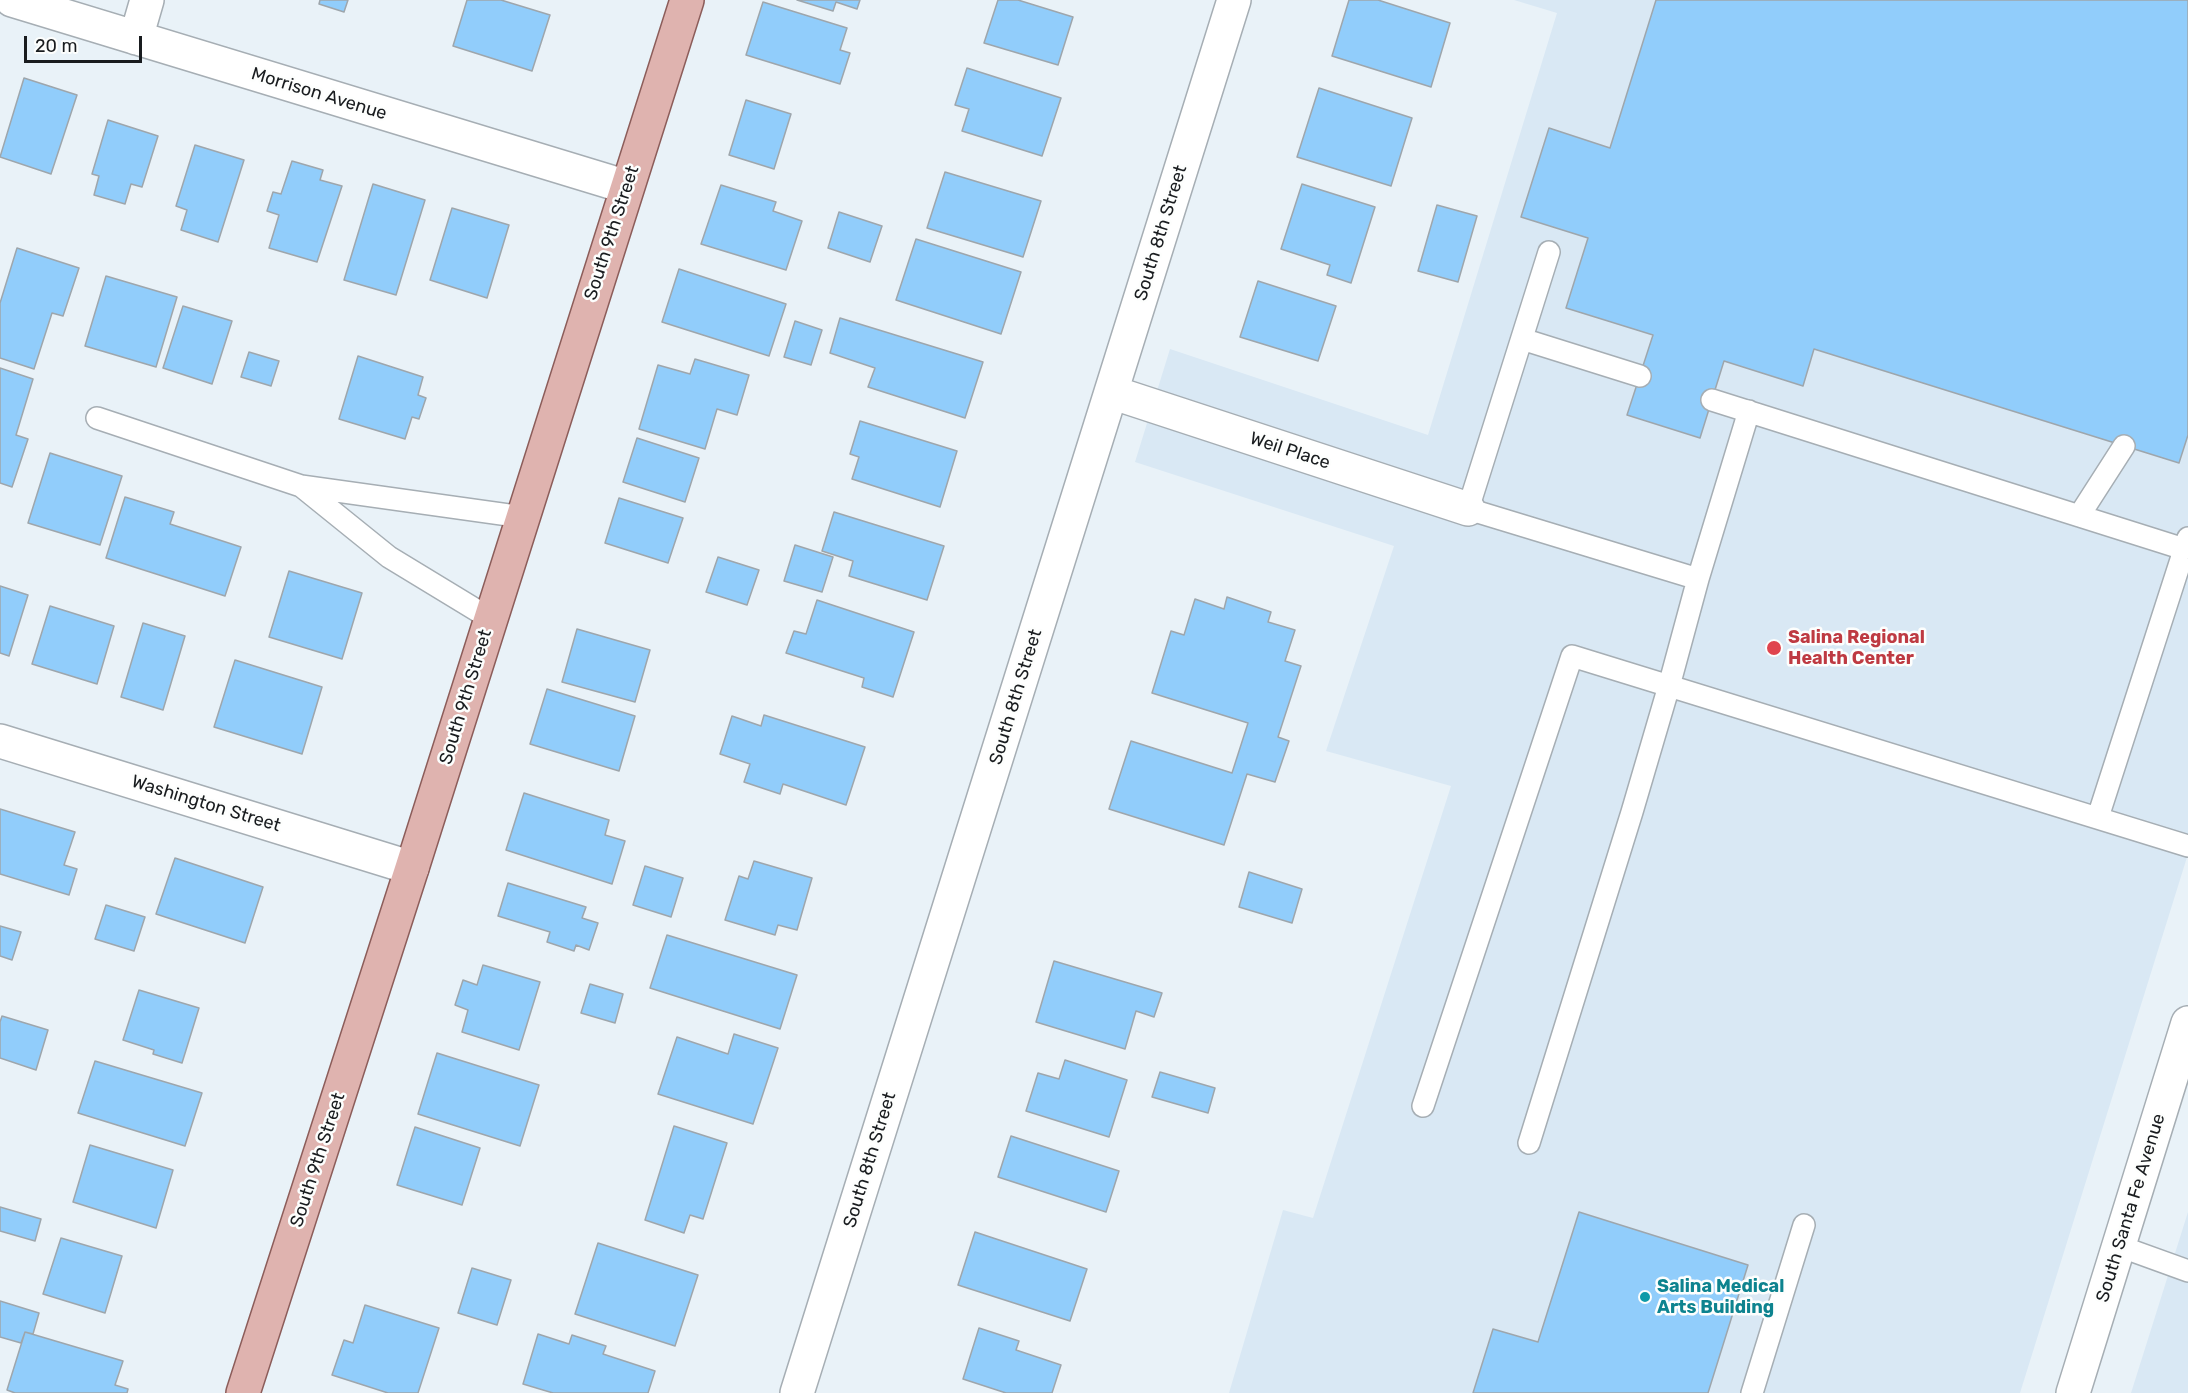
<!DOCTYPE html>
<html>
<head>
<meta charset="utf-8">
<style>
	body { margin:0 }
	#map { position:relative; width:2188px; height:1393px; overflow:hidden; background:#e9f2f8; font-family:Rubik,sans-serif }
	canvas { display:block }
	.scale { position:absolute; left:24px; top:36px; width:118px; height:27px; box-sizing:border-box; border:3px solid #191c1f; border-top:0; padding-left:8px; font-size:18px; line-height:21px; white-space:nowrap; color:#191c1f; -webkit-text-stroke:4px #fdfefd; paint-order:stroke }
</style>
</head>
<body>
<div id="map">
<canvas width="2188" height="1393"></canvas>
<div class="scale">20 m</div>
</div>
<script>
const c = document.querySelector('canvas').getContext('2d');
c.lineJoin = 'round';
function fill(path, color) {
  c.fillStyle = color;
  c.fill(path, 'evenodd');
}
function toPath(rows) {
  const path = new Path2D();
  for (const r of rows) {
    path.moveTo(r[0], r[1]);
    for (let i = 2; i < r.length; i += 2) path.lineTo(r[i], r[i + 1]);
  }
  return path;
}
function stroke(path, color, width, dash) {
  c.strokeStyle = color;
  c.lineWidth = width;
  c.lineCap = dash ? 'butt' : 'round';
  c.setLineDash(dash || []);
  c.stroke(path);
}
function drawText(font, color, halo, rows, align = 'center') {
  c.font = font + ' Rubik,sans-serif';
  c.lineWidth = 5;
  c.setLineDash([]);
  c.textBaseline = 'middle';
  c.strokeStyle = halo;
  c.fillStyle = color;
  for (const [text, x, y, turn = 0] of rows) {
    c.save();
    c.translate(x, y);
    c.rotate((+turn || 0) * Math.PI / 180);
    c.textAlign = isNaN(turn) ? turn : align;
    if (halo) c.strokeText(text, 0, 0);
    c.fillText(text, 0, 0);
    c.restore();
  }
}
fill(toPath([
	[1514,0,2188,0,2188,854,2020,1393,1229,1393,1283,1210,1313,1218,1451,786,1326,751,1394,546,1135,462,1170,349,1428,435,1557,13],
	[2188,1212,2188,1393,2131,1393]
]), '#d9e8f4');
const building = toPath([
	[320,0,348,0,344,12,319,4,320,0],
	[467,0,501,0,550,15,532,71,453,46,467,0],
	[797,0,860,0,857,9,836,2,833,11,797,0],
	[998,0,1018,0,1073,17,1058,65,984,43,998,0],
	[1349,0,1378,0,1450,23,1431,87,1332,56,1349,0],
	[1656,0,2188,0,2188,435,2179,463,1814,349,1803,386,1724,361,1700,438,1627,415,1653,335,1566,308,1588,238,1521,217,1549,128,1610,148,1656,0],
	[763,2,847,28,840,50,850,53,840,84,746,55,763,2],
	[967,68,1061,98,1042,156,962,131,969,109,955,105,967,68],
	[24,78,77,95,51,174,0,157,24,78],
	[1319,88,1412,118,1391,186,1297,157,1319,88],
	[746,100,791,114,774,169,729,155,746,100],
	[108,120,158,136,142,187,131,184,125,204,94,195,99,176,92,174,108,120],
	[195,145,244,160,218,242,181,230,187,210,176,206,195,145],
	[292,161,323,170,320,180,342,186,317,262,269,248,279,215,267,211,273,192,281,194,292,161],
	[945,172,1041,201,1023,257,927,228,945,172],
	[373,184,425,200,396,295,344,280,373,184],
	[1302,184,1375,207,1351,283,1327,275,1330,265,1281,249,1302,184],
	[721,185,776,202,773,211,802,221,786,270,701,244,721,185],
	[1437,205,1477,216,1458,282,1418,271,1437,205],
	[452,208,509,225,487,298,430,280,452,208],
	[839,212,882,226,870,262,828,248,839,212],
	[916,239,1021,272,1001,334,896,300,916,239],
	[17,248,79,268,63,316,52,313,34,369,0,358,0,303,17,248],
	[679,269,786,304,769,356,662,322,679,269],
	[106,276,177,297,156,367,85,346,106,276],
	[1258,281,1336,306,1318,361,1240,337,1258,281],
	[183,306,232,321,212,384,163,368,183,306],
	[840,318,983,362,965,418,868,387,875,368,830,353,840,318],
	[795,321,822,330,811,365,784,357,795,321],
	[249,352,279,361,271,386,241,377,249,352],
	[358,356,423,377,418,395,426,398,419,419,412,417,405,439,339,419,358,356],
	[695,359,749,375,737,415,717,409,705,449,639,429,658,365,690,374,695,359],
	[0,368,33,379,16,435,28,439,12,487,0,483,0,368],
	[860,421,957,451,940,507,852,479,859,457,850,454,860,421],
	[637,438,699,458,685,502,623,482,637,438],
	[50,453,122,476,100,545,28,523,50,453],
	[125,497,174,512,170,524,241,547,225,596,106,558,125,497],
	[619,498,683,518,668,563,605,543,619,498],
	[834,512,944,546,927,600,849,576,853,561,822,551,834,512],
	[795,545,833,557,822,592,784,581,795,545],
	[718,557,759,570,747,605,706,592,718,557],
	[289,571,362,593,342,659,269,637,289,571],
	[0,586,28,595,9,656,0,653,0,586],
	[1227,597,1271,612,1268,622,1295,630,1285,661,1301,666,1278,737,1289,741,1275,782,1247,774,1224,845,1109,809,1131,741,1232,773,1248,723,1152,693,1171,631,1184,635,1195,599,1224,609,1227,597],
	[817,600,914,632,893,697,862,687,864,678,786,653,794,631,806,634,817,600],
	[50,606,114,626,97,684,32,664,50,606],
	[143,623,185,636,163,710,121,697,143,623],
	[577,629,650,650,635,702,562,682,577,629],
	[235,660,322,687,302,754,214,727,235,660],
	[547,689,635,716,619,771,530,744,547,689],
	[764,715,865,747,846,805,783,784,780,794,744,782,750,764,720,754,732,716,761,726,764,715],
	[524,793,609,820,605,835,625,841,612,884,506,850,524,793],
	[0,809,75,832,64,865,77,869,69,895,0,874,0,809],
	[175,858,263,887,245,943,156,914,175,858],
	[754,861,812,878,797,930,778,925,775,935,725,920,739,876,748,879,754,861],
	[645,866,683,878,671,917,633,905,645,866],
	[1249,872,1302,889,1292,923,1239,907,1249,872],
	[508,883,586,907,582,918,598,923,589,950,576,945,574,951,547,942,550,932,498,916,508,883],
	[106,905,145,917,134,951,95,939,106,905],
	[0,926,21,932,12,960,0,956,0,926],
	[667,935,797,975,780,1029,650,988,667,935],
	[1054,961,1162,993,1154,1017,1136,1011,1125,1049,1036,1022,1054,961],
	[483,965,540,982,519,1050,462,1032,468,1010,455,1005,463,980,477,985,483,965],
	[590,984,623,994,615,1023,581,1013,590,984],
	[139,990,199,1008,182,1063,153,1054,154,1050,123,1040,139,990],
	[2,1016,48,1030,36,1070,0,1058,0,1022,2,1016],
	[734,1034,778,1048,753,1124,658,1094,677,1037,728,1054,734,1034],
	[437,1053,539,1085,520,1146,418,1114,437,1053],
	[1065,1060,1127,1080,1109,1137,1026,1111,1038,1073,1059,1079,1065,1060],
	[95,1061,202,1093,185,1146,78,1113,95,1061],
	[1160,1072,1215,1088,1208,1113,1152,1097,1160,1072],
	[674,1126,727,1143,703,1219,690,1215,684,1233,645,1220,674,1126],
	[415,1127,480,1148,462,1205,397,1185,415,1127],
	[1011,1136,1119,1171,1106,1212,998,1177,1011,1136],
	[90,1145,173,1170,156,1228,73,1202,90,1145],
	[0,1207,41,1219,35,1241,0,1231,0,1207],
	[1579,1212,1748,1265,1708,1393,1473,1393,1493,1329,1538,1342,1579,1212],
	[975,1232,1087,1269,1070,1321,958,1285,975,1232],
	[61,1238,122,1256,105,1313,43,1294,61,1238],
	[598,1243,698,1275,675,1346,575,1314,598,1243],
	[472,1268,511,1280,497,1325,458,1313,472,1268],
	[0,1301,39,1313,33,1334,25,1332,21,1343,0,1337,0,1301],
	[365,1305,439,1328,418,1393,388,1393,332,1375,344,1340,353,1343,365,1305],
	[979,1328,1019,1341,1016,1350,1061,1365,1052,1393,1006,1393,963,1379,979,1328],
	[25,1332,123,1361,115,1385,128,1389,127,1393,15,1393,7,1390,25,1332],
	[538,1334,569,1344,572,1335,606,1346,603,1354,655,1371,648,1393,553,1393,523,1384,538,1334]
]);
fill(building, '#91cdfb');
stroke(building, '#9ea6ac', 1.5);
const lane = toPath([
	[1549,252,1468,509,1698,579],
	[1522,339,1640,376],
	[1712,400,2184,549],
	[97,418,301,486,523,517],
	[301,486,389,557,491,619],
	[2079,516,2124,446],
	[2098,817,2188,538],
	[1423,1106,1572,656,2188,846],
	[1529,1143,1632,812,1669,686,1698,579,1749,411],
	[2119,1246,2188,1271],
	[1752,1393,1804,1225]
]);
const street = toPath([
	[12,0,627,187],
	[136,38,147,0],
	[1111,392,1468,509],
	[0,741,412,868],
	[797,1393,1234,0]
]);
const secondary = toPath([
	[2073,1393,2188,1023]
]);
const primary = toPath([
	[243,1393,412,868,687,0]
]);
stroke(lane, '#a6aeb4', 24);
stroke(street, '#a6aeb4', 36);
stroke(secondary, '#a6aeb4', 36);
stroke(primary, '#8c5d5a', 36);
stroke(lane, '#fff', 21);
stroke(street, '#fff', 33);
stroke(secondary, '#fff', 33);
stroke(primary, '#dfb3af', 33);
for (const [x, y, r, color] of [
	[1774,648,8,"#e0444e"],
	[1645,1297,6,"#0f9aa8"]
]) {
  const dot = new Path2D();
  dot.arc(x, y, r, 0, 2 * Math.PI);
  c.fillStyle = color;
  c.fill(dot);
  stroke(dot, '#fdfefd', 2);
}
drawText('18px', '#191c1f', '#fdfefd', [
	["Morrison Avenue",319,94,17],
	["South 9th Street",612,233,-72],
	["South 8th Street",1161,233,-73],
	["Weil Place",1290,451,18],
	["South 9th Street",466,697,-73],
	["South 8th Street",1016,697,-73],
	["Washington Street",206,804,17],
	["South 9th Street",318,1160,-72],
	["South 8th Street",870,1160,-73],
	["South Santa Fe Avenue",2131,1208,-73]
]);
drawText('bold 18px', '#be3a42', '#fdfefd', [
	["Salina Regional",1788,638],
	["Health Center",1788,659]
], 'left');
drawText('bold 18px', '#0d838f', '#fdfefd', [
	["Salina Medical",1657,1287],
	["Arts Building",1657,1308]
], 'left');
</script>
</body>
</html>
